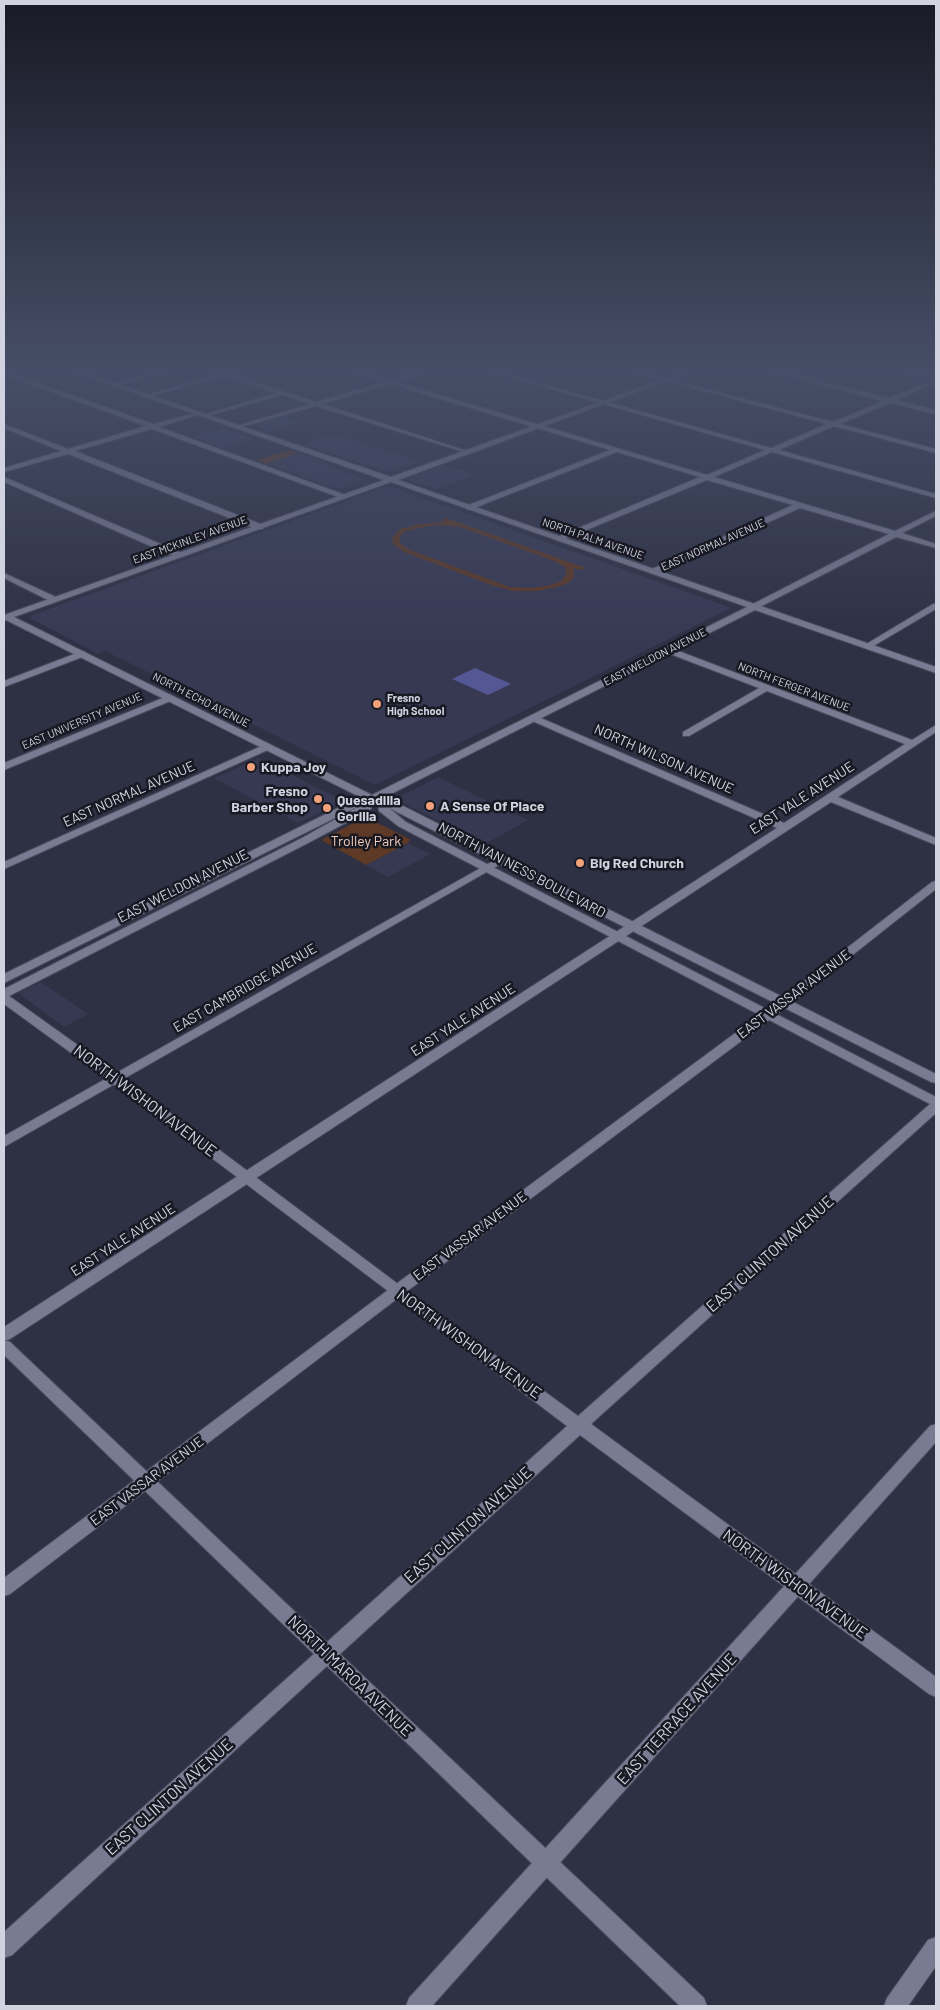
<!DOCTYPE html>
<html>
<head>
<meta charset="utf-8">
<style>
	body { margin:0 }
	#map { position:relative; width:940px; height:2010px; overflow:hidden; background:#2e3044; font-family:Barlow,sans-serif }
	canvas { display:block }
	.frame { position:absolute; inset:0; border:5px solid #d1d3e0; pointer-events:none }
</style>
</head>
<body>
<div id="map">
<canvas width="940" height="2010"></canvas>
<div class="frame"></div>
</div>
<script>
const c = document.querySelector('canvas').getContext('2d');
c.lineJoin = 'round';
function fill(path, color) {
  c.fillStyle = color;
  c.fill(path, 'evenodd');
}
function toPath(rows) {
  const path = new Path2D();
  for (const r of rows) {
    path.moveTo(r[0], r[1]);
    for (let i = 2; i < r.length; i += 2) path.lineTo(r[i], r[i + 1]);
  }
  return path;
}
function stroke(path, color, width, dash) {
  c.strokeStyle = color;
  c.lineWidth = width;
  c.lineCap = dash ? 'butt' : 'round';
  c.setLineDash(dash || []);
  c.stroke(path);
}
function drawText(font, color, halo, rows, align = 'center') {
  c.font = font + ' Barlow,sans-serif';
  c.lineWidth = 5;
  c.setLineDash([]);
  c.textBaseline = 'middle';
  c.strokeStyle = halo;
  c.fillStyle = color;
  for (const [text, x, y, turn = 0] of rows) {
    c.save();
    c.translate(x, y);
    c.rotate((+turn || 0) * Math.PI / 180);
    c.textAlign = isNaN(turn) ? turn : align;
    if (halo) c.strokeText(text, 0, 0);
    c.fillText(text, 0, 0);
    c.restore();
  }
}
fill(toPath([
	[282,416,301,422,269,432,250,425],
	[223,428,233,432,254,439,224,448,193,437],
	[335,434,419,462,391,471,384,471,304,444],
	[299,453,332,465,330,466,365,480,337,489,267,464],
	[443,465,474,475,436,489,409,480,408,478],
	[385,487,392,487,731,608,375,785,105,651,98,654,30,618,33,615],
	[259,758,275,766,343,801,298,823,214,778],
	[438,777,510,812,528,820,485,844,395,799],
	[408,843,430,854,388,877,366,865],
	[41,982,88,1014,64,1027,18,993]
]), '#373953');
fill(toPath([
	[288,450,299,453,266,464,256,460],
	[446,518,586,568,581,570,574,568,574,578,568,583,558,587,537,591,514,591,494,586,404,552,393,544,392,538,400,529,419,524,444,522,441,520],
	[435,525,460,527,554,561,565,567,567,574,561,581,547,586,529,588,510,587,410,550,400,543,400,536,406,531],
	[365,817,410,839,408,843,366,865,321,840]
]), '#5d3926');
fill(toPath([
	[475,668,511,684,488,695,452,679]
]), '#535794');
const street = toPath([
	[162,370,171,370,116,386,111,385,162,370],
	[208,370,227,373,316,402,383,382,347,370,356,370,390,380,424,370,433,370,397,382,707,475,765,450,484,370,493,370,771,448,827,424,624,370,634,370,833,422,883,401,763,370,773,370,889,398,934,380,899,370,909,370,936,376,936,383,896,400,936,410,936,414,890,403,840,424,936,449,936,453,834,426,779,450,936,494,936,498,772,452,714,477,895,531,936,511,936,516,902,533,936,544,936,548,896,537,754,610,750,607,751,605,889,534,800,508,653,574,649,572,650,570,793,505,707,480,560,541,557,541,557,537,700,477,617,452,469,510,465,508,466,506,610,450,390,384,323,404,467,451,467,453,316,406,237,428,237,426,310,404,282,395,204,417,204,415,275,393,224,376,146,398,143,396,218,374,208,370],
	[4,371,153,424,201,412,201,414,159,427,348,496,341,498,152,429,75,451,263,525,263,529,257,529,68,454,4,472,4,468,61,451,4,428,4,424,68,449,146,426,4,375,4,371],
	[4,477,184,554,185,556,178,558,4,482,4,477],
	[4,573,58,598,59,600,52,602,4,578,4,573],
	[933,604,936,604,936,609,870,648,867,649,863,646,933,604],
	[668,647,912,740,936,725,936,732,838,797,936,838,936,845,831,802,10,1339,4,1341,4,1327,777,828,530,720,530,716,536,716,784,823,905,744,767,691,689,736,683,736,683,732,759,688,665,652,665,648,668,647],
	[82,651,85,652,85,656,4,687,4,681,82,651],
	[170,695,175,698,173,700,4,770,4,763,170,695],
	[266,744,270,745,270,749,4,869,4,862,266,744],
	[502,856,506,857,508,859,506,861,4,1147,4,1136,502,856],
	[936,881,936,889,788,1006,402,1295,10,1594,4,1596,4,1578,392,1287,780,1000,932,882,936,881],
	[936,1424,936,1442,432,2006,406,2006,409,1998,930,1426,936,1424],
	[936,1937,936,1966,908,2006,884,2006,887,1998,928,1940,936,1937]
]);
const secondary = toPath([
	[68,370,77,370,391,477,689,370,697,370,398,480,936,667,936,673,933,672,755,610,381,799,397,803,936,1074,936,1083,931,1082,389,808,406,822,936,1097,936,1113,591,1424,936,1677,936,1697,929,1694,580,1435,340,1654,704,1998,707,2006,680,2006,327,1666,12,1955,4,1958,4,1932,314,1654,4,1355,4,1340,10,1342,327,1642,567,1426,111,1082,4,1004,4,989,300,839,363,804,4,983,4,974,352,801,362,798,6,620,4,621,4,615,384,480,68,370],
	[391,482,747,607,372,795,14,617,391,482],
	[374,804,378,805,379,811,398,826,930,1104,578,1416,402,1287,121,1076,9,996,308,843,370,810,374,804]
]);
stroke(street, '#4a4c5d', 2);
stroke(secondary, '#4a4c5d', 2);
fill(street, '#797b92');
fill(secondary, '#797b92');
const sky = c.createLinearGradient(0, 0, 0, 651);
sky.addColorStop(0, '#191a25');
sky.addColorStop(0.57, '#464e67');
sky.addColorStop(1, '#464e6700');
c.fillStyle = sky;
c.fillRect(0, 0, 940, 651);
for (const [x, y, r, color] of [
	[377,704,5,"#f1a27b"],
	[251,767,5,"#f1a27b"],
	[318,799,5,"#f1a27b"],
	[430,806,5,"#f1a27b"],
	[327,808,5,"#f1a27b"],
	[580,863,5,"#f1a27b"]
]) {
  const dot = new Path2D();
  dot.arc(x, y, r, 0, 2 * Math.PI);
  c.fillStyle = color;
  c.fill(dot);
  stroke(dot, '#181922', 2);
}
drawText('11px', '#d1d3e0', '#181922', [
	["NORTH PALM AVENUE",593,539,19],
	["EAST MCKINLEY AVENUE",190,540,-20],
	["EAST NORMAL AVENUE",713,545,-24],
	["EAST WELDON AVENUE",655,657,-27],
	["NORTH FERGER AVENUE",794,687,21],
	["NORTH ECHO AVENUE",201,700,27],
	["EAST UNIVERSITY AVENUE",82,721,-23]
]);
drawText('bold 11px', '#d1d3e0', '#181922', [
	["Fresno",387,698],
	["High School",387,711]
], 'left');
drawText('14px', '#d1d3e0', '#181922', [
	["NORTH WILSON AVENUE",664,759,24],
	["EAST NORMAL AVENUE",129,794,-24],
	["EAST YALE AVENUE",802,798,-33],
	["NORTH VAN NESS BOULEVARD",522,870,28],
	["EAST WELDON AVENUE",183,886,-27],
	["EAST CAMBRIDGE AVENUE",245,988,-30],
	["EAST VASSAR AVENUE",794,994,-37],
	["EAST YALE AVENUE",463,1020,-33],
	["EAST VASSAR AVENUE",470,1236,-37],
	["EAST YALE AVENUE",123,1240,-33],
	["EAST VASSAR AVENUE",147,1481,-37]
]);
drawText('bold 14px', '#d1d3e0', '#181922', [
	["Kuppa Joy",261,767],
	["Fresno",308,791,"right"],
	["Barber Shop",308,807,"right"],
	["Quesadilla",337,800],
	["Gorilla",337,816],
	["A Sense Of Place",440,806],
	["Big Red Church",590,863]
], 'left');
drawText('14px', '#f3ccb9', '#181922', [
	["Trolley Park",366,841]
]);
drawText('16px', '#d1d3e0', '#181922', [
	["NORTH WISHON AVENUE",145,1101,37],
	["EAST CLINTON AVENUE",770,1254,-42],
	["NORTH WISHON AVENUE",469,1344,36],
	["EAST CLINTON AVENUE",468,1525,-42],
	["NORTH WISHON AVENUE",795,1584,36],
	["NORTH MAROA AVENUE",350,1676,44],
	["EAST TERRACE AVENUE",677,1719,-48],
	["EAST CLINTON AVENUE",169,1797,-42]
]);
</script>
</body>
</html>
